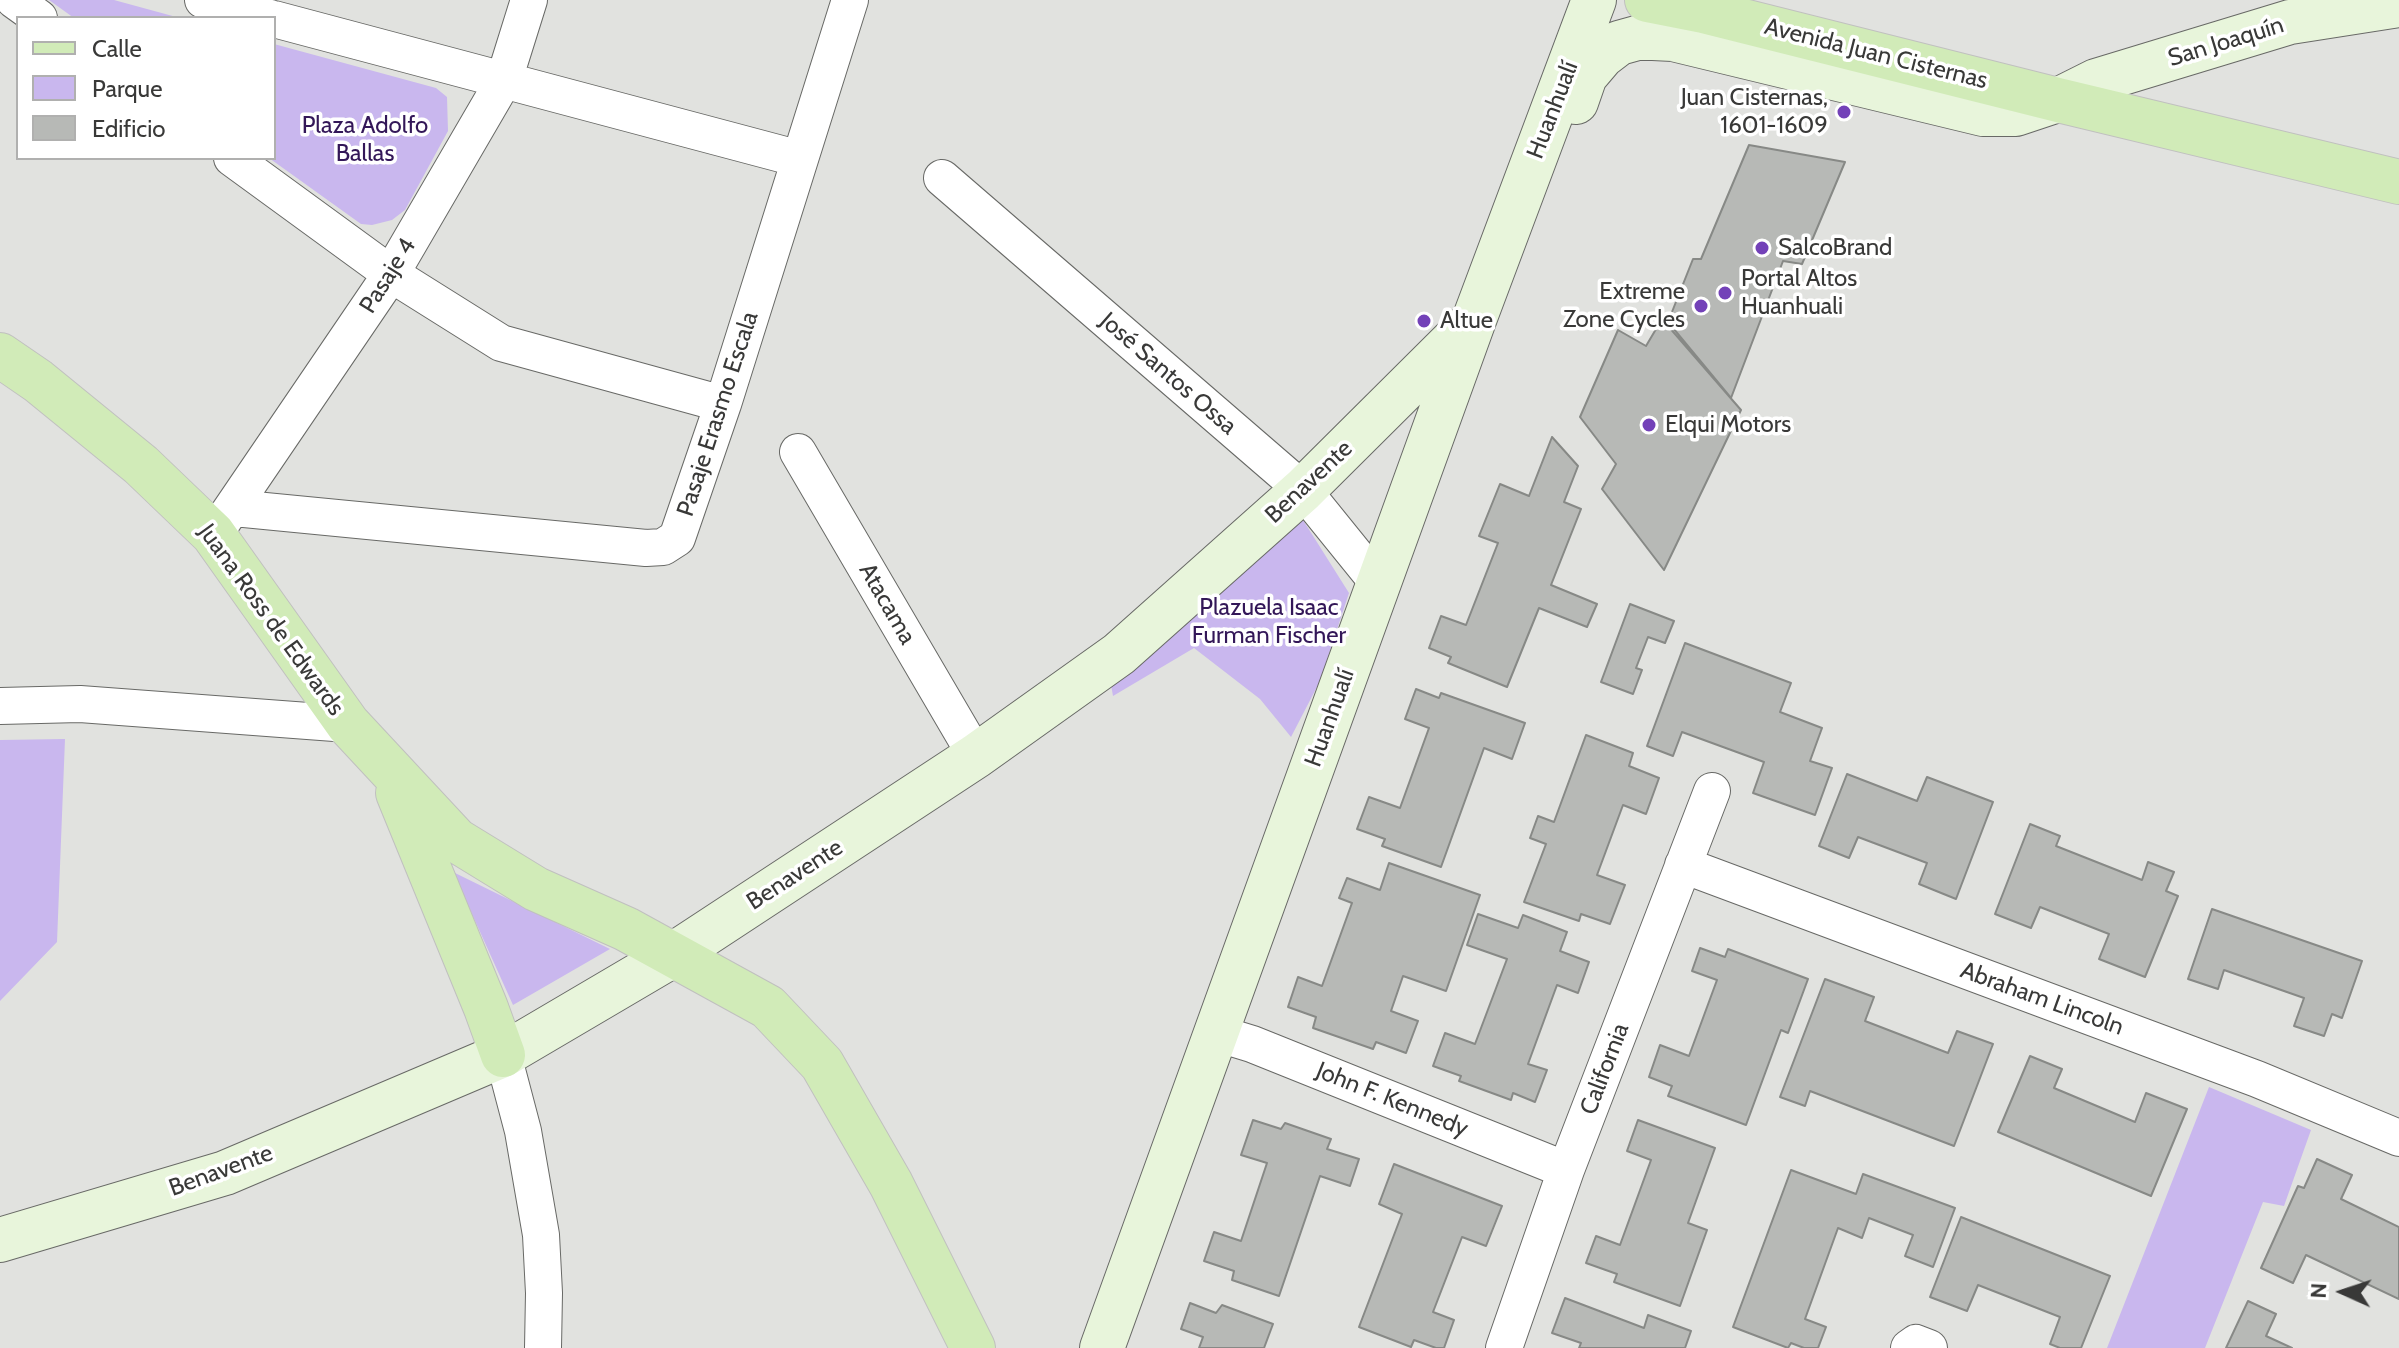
<!DOCTYPE html>
<html>
<head>
<meta charset="utf-8">
<style>
	body { margin:0 }
	#map { position:relative; width:2399px; height:1348px; overflow:hidden; background:#e1e2df; font-family:Cabin,sans-serif }
	canvas { display:block }
	.legend { position:absolute; left:16px; top:16px; width:260px; height:144px; box-sizing:border-box; background:#fff; border:2px solid #b0b0af; margin:0; padding:10px 14px; list-style:none; font-size:24px; color:#393938 }
	.legend li { display:flex; align-items:center; gap:16px; height:40px }
	.legend b { width:40px; border:2px solid #b0b0af }
	.north { position:absolute; left:2303px; top:1252px; width:80px; height:80px; -webkit-text-stroke:6px #fff; paint-order:stroke; rotate:273deg; font-size:22px; font-weight:700; line-height:32px; text-align:center; color:#393938 }
	.north::after { content:''; display:block; margin:auto; width:28px; height:36px; background:#393938; clip-path:polygon(50% 0,100% 100%,50% 72%,0 100%) }
</style>
</head>
<body>
<div id="map">
<canvas width="2399" height="1348"></canvas>
<ul class="legend">
<li><b style="height:10px;background:#d1ebb8"></b>Calle</li>
<li><b style="height:22px;background:#c9b7ee"></b>Parque</li>
<li><b style="height:22px;background:#b7b9b6"></b>Edificio</li>
</ul>
<div class="north">N</div>
</div>
<script>
const c = document.querySelector('canvas').getContext('2d');
c.lineJoin = 'round';
function fill(path, color) {
  c.fillStyle = color;
  c.fill(path, 'evenodd');
}
function toPath(rows) {
  const path = new Path2D();
  for (const r of rows) {
    path.moveTo(r[0], r[1]);
    for (let i = 2; i < r.length; i += 2) path.lineTo(r[i], r[i + 1]);
  }
  return path;
}
function stroke(path, color, width, dash) {
  c.strokeStyle = color;
  c.lineWidth = width;
  c.lineCap = dash ? 'butt' : 'round';
  c.setLineDash(dash || []);
  c.stroke(path);
}
function drawText(font, color, halo, rows, align = 'center') {
  c.font = font + ' Cabin,sans-serif';
  c.lineWidth = 7;
  c.setLineDash([]);
  c.textBaseline = 'middle';
  c.strokeStyle = halo;
  c.fillStyle = color;
  for (const [text, x, y, turn = 0] of rows) {
    c.save();
    c.translate(x, y);
    c.rotate((+turn || 0) * Math.PI / 180);
    c.textAlign = isNaN(turn) ? turn : align;
    if (halo) c.strokeText(text, 0, 0);
    c.fillText(text, 0, 0);
    c.restore();
  }
}
fill(toPath([
	[49,0,114,0,180,18,74,18],
	[274,44,436,88,447,97,448,131,405,210,392,220,372,225,361,224,269,158,274,158],
	[1303,520,1349,593,1320,681,1291,737,1260,699,1194,648,1113,696,1107,662],
	[65,739,57,942,0,1001,0,740],
	[453,872,610,949,513,1005],
	[2209,1087,2311,1130,2284,1206,2263,1202,2205,1348,2107,1348]
]), '#c9b7ee');
const building = toPath([
	[1749,145,1845,162,1802,264,1783,261,1731,398,1668,322,1693,259,1701,259,1749,145],
	[1662,319,1741,410,1664,570,1602,489,1616,464,1580,417,1618,330,1646,346,1662,319],
	[1552,437,1578,466,1564,502,1581,509,1551,585,1597,604,1587,627,1539,608,1507,687,1448,663,1451,657,1429,648,1441,616,1466,625,1498,543,1479,536,1500,484,1529,496,1552,437],
	[1630,604,1674,621,1665,643,1648,637,1636,668,1642,670,1633,694,1601,682,1630,604],
	[1685,643,1791,683,1780,712,1822,728,1810,761,1832,768,1815,815,1753,793,1764,762,1682,732,1673,756,1647,746,1685,643],
	[1416,689,1439,698,1441,693,1525,723,1512,759,1484,748,1441,867,1382,846,1385,839,1357,829,1369,797,1400,808,1429,728,1405,719,1416,689],
	[1586,735,1633,753,1629,766,1659,778,1646,814,1623,805,1597,875,1625,885,1610,924,1581,914,1579,921,1524,902,1546,844,1530,838,1538,816,1554,822,1586,735],
	[1847,774,1917,801,1927,777,1993,802,1956,899,1919,884,1927,863,1858,837,1849,858,1819,846,1847,774],
	[2030,824,2060,836,2056,846,2142,880,2148,862,2174,872,2166,891,2178,896,2145,977,2099,959,2109,934,2040,907,2031,928,1995,914,2030,824],
	[1389,863,1480,895,1446,991,1403,976,1391,1011,1418,1021,1406,1053,1376,1042,1373,1049,1313,1028,1316,1017,1288,1007,1298,977,1322,986,1352,903,1339,898,1347,878,1380,890,1389,863],
	[2212,909,2362,961,2342,1018,2332,1014,2324,1036,2294,1026,2304,998,2224,970,2218,989,2188,979,2212,909],
	[1478,914,1518,928,1523,915,1567,932,1560,951,1589,962,1578,993,1557,985,1528,1064,1547,1070,1535,1102,1513,1093,1511,1100,1459,1081,1461,1076,1433,1066,1445,1033,1475,1044,1507,959,1467,945,1478,914],
	[1700,948,1725,957,1728,949,1808,979,1788,1033,1781,1030,1746,1125,1668,1096,1672,1086,1649,1077,1660,1045,1689,1056,1717,980,1692,971,1700,948],
	[1825,979,1874,997,1865,1021,1948,1053,1957,1031,1993,1044,1954,1146,1810,1091,1805,1106,1780,1097,1825,979],
	[2030,1056,2062,1069,2054,1088,2135,1122,2146,1093,2187,1109,2151,1196,1998,1132,2030,1056],
	[1253,1120,1281,1129,1285,1123,1331,1139,1327,1149,1359,1159,1350,1186,1320,1176,1279,1296,1232,1280,1234,1271,1204,1261,1214,1232,1241,1241,1267,1163,1241,1155,1253,1120],
	[1638,1120,1715,1148,1688,1223,1707,1230,1680,1306,1614,1282,1617,1274,1586,1263,1596,1236,1620,1245,1651,1160,1627,1151,1638,1120],
	[2317,1159,2352,1175,2341,1199,2399,1227,2399,1299,2306,1255,2293,1283,2261,1268,2298,1186,2304,1188,2317,1159],
	[1394,1164,1502,1206,1486,1246,1462,1237,1433,1312,1454,1320,1444,1348,1436,1348,1414,1340,1411,1347,1359,1327,1402,1214,1379,1204,1394,1164],
	[1791,1170,1856,1194,1863,1174,1955,1208,1933,1267,1905,1256,1913,1235,1869,1218,1862,1238,1838,1228,1805,1319,1826,1327,1818,1348,1804,1348,1791,1343,1788,1348,1733,1327,1791,1170],
	[1961,1217,2110,1276,2081,1348,2060,1348,2050,1344,2060,1317,1978,1285,1967,1311,1930,1297,1961,1217],
	[1565,1298,1644,1328,1648,1315,1691,1331,1685,1348,1579,1348,1581,1343,1552,1333,1565,1298],
	[2248,1301,2276,1314,2266,1336,2292,1348,2226,1348,2248,1301],
	[1190,1303,1216,1313,1222,1305,1273,1324,1264,1348,1199,1348,1203,1337,1181,1329,1190,1303]
]);
fill(building, '#b7b9b6');
stroke(building, '#878986', 2);
const street = toPath([
	[14,0,39,18],
	[203,0,270,18],
	[274,19,800,159],
	[232,158,391,274,501,343,723,404],
	[942,178,1303,490,1379,584],
	[798,452,976,756],
	[234,508,646,548,663,547,677,538,723,404,850,0],
	[221,524,391,274,504,80,529,0],
	[0,706,80,704,348,724],
	[1683,865,2257,1079,2399,1138],
	[1216,1033,1252,1044,1566,1170],
	[503,1055,523,1131,541,1235,544,1293,543,1348],
	[1504,1348,1566,1170,1712,791],
	[1909,1348,1916,1343,1929,1348]
]);
const secondary = toPath([
	[1576,102,1585,76,1602,56,1619,43,1637,38,1653,38,1673,39,1983,114,2016,114,2058,100,2096,81,2290,22,2399,5],
	[0,1240,225,1173,503,1055,673,955,976,756,1119,654,1303,490,1474,320],
	[1102,1348,1474,320,1594,0]
]);
const primary = toPath([
	[1647,0,1703,11,2058,100,2399,182],
	[0,355,38,381,141,465,213,534,348,724,456,840,536,889,626,929,768,1007,822,1064,891,1184,973,1348],
	[398,793,486,1008,503,1055]
]);
stroke(street, '#686966', 38);
stroke(secondary, '#686966', 46);
stroke(primary, '#c0c0bf', 46);
stroke(street, '#fff', 36);
stroke(secondary, '#e8f5db', 44);
stroke(primary, '#d1ebb8', 44);
for (const [x, y, r, color] of [
	[1844,112,8,"#7341b8"],
	[1762,248,8,"#7341b8"],
	[1725,293,8,"#7341b8"],
	[1701,306,8,"#7341b8"],
	[1424,321,8,"#7341b8"],
	[1649,425,8,"#7341b8"]
]) {
  const dot = new Path2D();
  dot.arc(x, y, r, 0, 2 * Math.PI);
  c.fillStyle = color;
  c.fill(dot);
  stroke(dot, '#fff', 3);
}
drawText('24px', '#393938', '#fff', [
	["San Joaquín",2226,42,-17],
	["Avenida Juan Cisternas",1876,54,14],
	["Huanhualí",1553,110,-69],
	["Pasaje 4",388,276,-58],
	["José Santos Ossa",1168,374,41],
	["Pasaje Erasmo Escala",718,414,-72],
	["Benavente",1309,482,-43],
	["Atacama",887,604,60],
	["Juana Ross de Edwards",271,620,54],
	["Huanhualí",1330,718,-70],
	["Benavente",795,875,-33],
	["Abraham Lincoln",2042,999,20],
	["California",1605,1069,-69],
	["John F. Kennedy",1392,1100,22],
	["Benavente",221,1171,-20]
]);
drawText('24px', '#393938', '#fff', [
	["Juan Cisternas,",1828,98,"right"],
	["1601-1609",1828,126,"right"],
	["SalcoBrand",1778,248],
	["Portal Altos",1741,279],
	["Huanhuali",1741,307],
	["Extreme",1685,292,"right"],
	["Zone Cycles",1685,320,"right"],
	["Altue",1440,321],
	["Elqui Motors",1665,425]
], 'left');
drawText('24px', '#331758', '#fff', [
	["Plaza Adolfo",365,126],
	["Ballas",365,154],
	["Plazuela Isaac",1269,608],
	["Furman Fischer",1269,636]
]);
</script>
</body>
</html>
